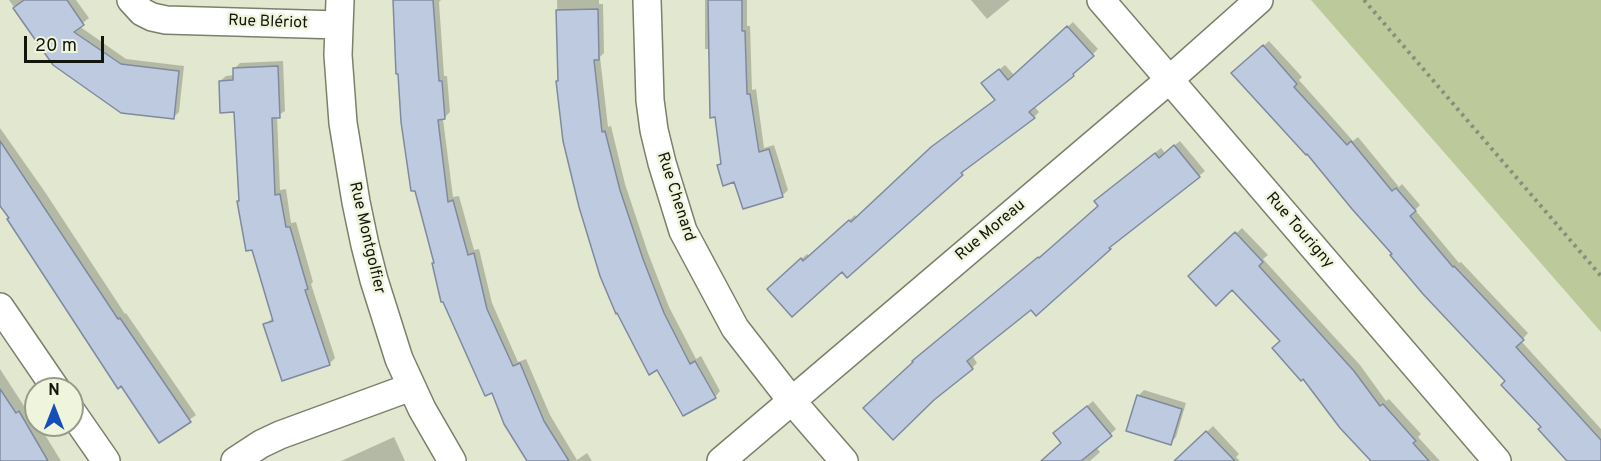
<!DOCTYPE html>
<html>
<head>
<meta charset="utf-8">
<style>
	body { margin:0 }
	#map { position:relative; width:1601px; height:461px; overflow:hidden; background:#e1e8cf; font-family:Overpass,sans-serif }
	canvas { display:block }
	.north { position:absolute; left:24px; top:377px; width:60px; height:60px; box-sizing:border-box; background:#eef5dc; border:2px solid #969c89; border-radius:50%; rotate:0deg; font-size:16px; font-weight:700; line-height:24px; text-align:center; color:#13160d }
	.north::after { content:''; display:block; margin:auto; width:21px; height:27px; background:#154db9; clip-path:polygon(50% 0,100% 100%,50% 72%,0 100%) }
	.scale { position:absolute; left:24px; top:36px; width:80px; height:27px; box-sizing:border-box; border:3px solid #13160d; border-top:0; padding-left:8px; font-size:18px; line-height:21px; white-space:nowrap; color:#13160d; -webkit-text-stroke:4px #eef5dc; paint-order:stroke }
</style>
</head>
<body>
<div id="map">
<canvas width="1601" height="461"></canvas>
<div class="north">N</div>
<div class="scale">20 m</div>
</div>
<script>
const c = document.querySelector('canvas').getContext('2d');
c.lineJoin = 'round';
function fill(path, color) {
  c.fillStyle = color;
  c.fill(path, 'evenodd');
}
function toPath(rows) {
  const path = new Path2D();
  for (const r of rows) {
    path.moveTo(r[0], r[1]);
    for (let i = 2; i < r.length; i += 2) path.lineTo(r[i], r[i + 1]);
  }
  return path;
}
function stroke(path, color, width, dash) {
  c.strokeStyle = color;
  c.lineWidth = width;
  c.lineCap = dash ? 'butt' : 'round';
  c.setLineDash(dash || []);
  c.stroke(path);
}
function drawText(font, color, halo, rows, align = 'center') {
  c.font = font + ' Overpass,sans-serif';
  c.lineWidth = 5;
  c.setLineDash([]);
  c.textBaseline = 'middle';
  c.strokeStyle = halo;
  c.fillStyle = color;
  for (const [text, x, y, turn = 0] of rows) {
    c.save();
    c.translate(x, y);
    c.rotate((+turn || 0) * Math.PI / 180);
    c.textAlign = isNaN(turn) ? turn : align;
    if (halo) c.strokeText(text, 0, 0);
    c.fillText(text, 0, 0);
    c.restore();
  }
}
fill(toPath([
	[1311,0,1601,0,1601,332]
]), '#bcc99b');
fill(toPath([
	[9,0,76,0,89,18,79,26,126,59,184,66,179,112,173,118,53,63],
	[395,0,441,0,439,2,444,76,447,76,450,112,443,119,453,197,459,196,474,250,479,249,492,303,518,362,526,359,550,415,577,460,587,453,592,461,528,461,433,264,435,262],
	[557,0,599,0,599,4,603,4,604,53,600,57,608,127,611,126,625,184,648,253,669,307,696,359,701,356,720,391,715,397,683,414,559,80],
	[705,0,747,0,747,26,750,26,752,90,756,89,764,148,774,145,788,190,783,195,744,208,735,180,719,166,722,162,710,49,705,49],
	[971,0,1010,0,987,19],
	[1073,22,1098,49,1073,74,1034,106,1039,112,1034,117,966,168,962,174,842,270,769,289,807,254,810,256,855,215,858,218,996,99,989,78,1005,65,1014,75],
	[1269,41,1302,77,1299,80,1353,141,1358,137,1399,187,1402,184,1420,205,1415,210,1459,263,1461,262,1528,333,1521,341,1601,429,1601,461,1569,461,1507,381,1394,254,1239,68],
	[283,61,285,111,277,116,280,190,286,189,291,223,296,222,313,282,311,284,335,358,329,364,265,324,273,318,240,200,235,111,220,81,226,76,235,75,234,69,240,63],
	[0,128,45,192,125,314,126,313,196,415,160,441,0,203],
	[1180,141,1205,171,1115,243,1037,314,1031,308,972,355,977,363,972,368,914,362,919,355,1045,252,1046,254,1100,205,1102,196,1161,148,1165,153],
	[1242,228,1268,255,1263,259,1360,365,1386,401,1389,399,1421,434,1418,437,1440,461,1373,461,1281,341,1233,288,1190,276],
	[0,369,24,406,27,405,36,420,36,425,39,425,61,461,0,461],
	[1144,390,1186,403,1176,437,1170,443,1138,396],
	[1093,401,1116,429,1096,447,1100,452,1090,461,1042,461,1063,443,1061,428],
	[1213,426,1239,454,1236,457,1240,461,1180,461,1178,459],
	[394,437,405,461,341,461]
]), '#0003');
const building = toPath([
	[24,0,67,0,84,25,74,32,121,64,179,71,174,119,121,113,53,65,13,8,24,0],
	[393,0,433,0,439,81,442,81,445,119,438,120,448,202,453,200,468,255,474,253,487,309,513,366,520,363,544,421,569,461,527,461,504,424,492,393,485,396,443,302,441,302,432,263,434,263,415,191,411,191,401,122,398,74,396,74,393,0],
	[708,0,742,0,742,31,745,31,747,94,750,94,759,152,769,149,783,197,743,209,734,182,723,186,717,165,721,164,715,117,710,118,708,0],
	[598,9,599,60,594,60,602,132,605,131,620,190,643,259,664,313,690,364,695,361,716,398,683,416,657,370,649,375,617,313,616,314,600,276,579,207,563,141,556,81,558,81,556,10,598,9],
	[1067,26,1094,56,1073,74,1074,76,1029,112,1035,118,961,173,963,175,847,278,842,272,792,317,767,289,801,258,803,261,849,220,851,222,931,147,995,100,981,83,999,69,1008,80,1067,26],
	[1263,45,1297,84,1294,87,1347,145,1351,141,1392,191,1396,188,1416,211,1410,216,1453,267,1454,266,1524,340,1516,347,1601,440,1601,461,1567,461,1538,429,1541,427,1501,385,1505,381,1423,294,1390,255,1392,254,1352,209,1307,154,1306,155,1231,73,1263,45],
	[278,66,280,118,272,118,275,195,280,194,286,227,290,227,308,289,305,290,330,365,282,381,263,324,273,321,252,250,246,251,237,201,239,201,234,112,220,113,219,81,233,80,233,68,278,66],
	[0,141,118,319,120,318,191,422,159,443,121,386,118,389,7,219,9,218,0,206,0,141],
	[1174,145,1200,177,1109,248,1111,249,1036,316,1031,310,967,361,973,369,934,400,893,440,863,408,913,362,912,361,1038,257,1039,258,1098,206,1094,201,1155,153,1159,158,1174,145],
	[1235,232,1263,262,1259,266,1354,371,1380,406,1383,404,1416,441,1413,443,1429,461,1371,461,1340,428,1303,379,1301,381,1272,348,1280,341,1232,290,1216,306,1188,276,1235,232],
	[0,389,16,413,19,411,48,461,0,461,0,389],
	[1137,395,1182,409,1171,445,1126,431,1137,395],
	[1087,406,1112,436,1081,461,1041,461,1061,443,1053,433,1087,406],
	[1206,431,1235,461,1174,461,1206,431]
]);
fill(building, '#becae0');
stroke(building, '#7f8a9f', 1.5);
const minor = toPath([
	[131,0,142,12,152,17,166,20,339,25],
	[340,0,338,55,343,123,356,202,365,245,374,280,399,359,422,409,452,461],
	[647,0,650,100,654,130,662,163,683,231,735,328,791,400,844,461],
	[1101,0,1497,461],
	[0,307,56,389],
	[72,412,106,461],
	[235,461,261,444,280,435,411,387],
	[721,461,1169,80,1259,0]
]);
stroke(minor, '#7a806a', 30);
stroke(toPath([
	[1364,0,1601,276]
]), '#898e7c', 4, [3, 4.5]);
stroke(minor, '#fff', 27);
drawText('16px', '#13160d', '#eef5dc', [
	["Rue Blériot",268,23,2],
	["Rue Chenard",675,197,72],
	["Rue Moreau",991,231,-40],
	["Rue Tourigny",1299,231,49],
	["Rue Montgolfier",366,238,77]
]);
</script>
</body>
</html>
